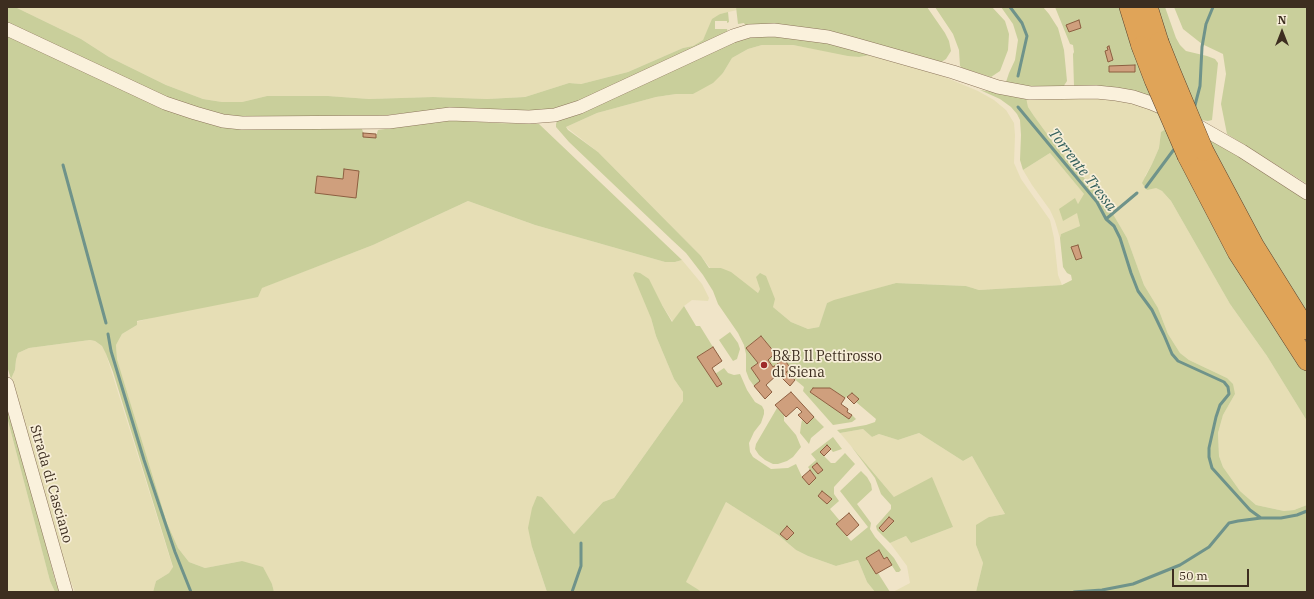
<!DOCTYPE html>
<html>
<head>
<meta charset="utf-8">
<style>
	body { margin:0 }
	#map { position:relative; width:1314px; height:599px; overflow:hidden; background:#f0e4c8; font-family:"IBM Plex Serif",serif }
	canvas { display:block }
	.frame { position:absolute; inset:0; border:8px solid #3d2e20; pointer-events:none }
	.north { position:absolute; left:1262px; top:12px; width:40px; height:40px; -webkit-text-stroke:3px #f7eed8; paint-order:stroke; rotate:0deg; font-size:11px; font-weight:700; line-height:16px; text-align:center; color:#3d2e20 }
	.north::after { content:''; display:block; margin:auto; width:14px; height:18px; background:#3d2e20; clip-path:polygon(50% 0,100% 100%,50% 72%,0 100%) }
	.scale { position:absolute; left:1172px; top:569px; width:77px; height:18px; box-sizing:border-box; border:2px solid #3d2e20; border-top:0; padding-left:5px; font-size:12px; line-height:14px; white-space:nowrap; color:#3d2e20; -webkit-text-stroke:3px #f7eed8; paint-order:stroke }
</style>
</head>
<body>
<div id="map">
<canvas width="1314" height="599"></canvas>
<div class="frame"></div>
<div class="north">N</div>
<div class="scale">50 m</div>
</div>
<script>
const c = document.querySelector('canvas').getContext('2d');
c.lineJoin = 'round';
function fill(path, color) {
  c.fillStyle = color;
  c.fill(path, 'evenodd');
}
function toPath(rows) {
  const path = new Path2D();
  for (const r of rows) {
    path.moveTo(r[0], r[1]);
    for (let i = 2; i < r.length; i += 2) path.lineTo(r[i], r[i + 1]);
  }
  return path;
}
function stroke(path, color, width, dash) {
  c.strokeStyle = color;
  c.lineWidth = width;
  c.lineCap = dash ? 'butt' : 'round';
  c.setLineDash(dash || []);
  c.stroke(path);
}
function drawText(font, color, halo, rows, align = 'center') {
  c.font = font + ' "IBM Plex Serif",serif';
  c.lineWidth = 3.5;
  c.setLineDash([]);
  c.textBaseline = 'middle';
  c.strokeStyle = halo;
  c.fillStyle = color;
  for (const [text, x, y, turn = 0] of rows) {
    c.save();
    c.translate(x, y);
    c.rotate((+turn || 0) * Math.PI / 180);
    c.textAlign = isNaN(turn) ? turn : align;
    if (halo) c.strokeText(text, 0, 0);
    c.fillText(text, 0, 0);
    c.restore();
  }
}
fill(toPath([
	[15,7,736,7,737,10,720,14,708,30,703,40,693,46,683,48,628,72,581,84,569,83,525,97,487,99,433,97,369,99,328,96,267,96,242,102,222,102,203,99,166,85,109,57,81,39],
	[762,45,793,45,859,57,870,55,940,75,978,91,994,100,1006,110,1014,123,1015,135,1014,163,1021,179,1050,220,1054,238,1058,275,1062,285,979,290,966,286,896,283,827,303,819,327,808,329,791,322,773,307,760,289,758,293,721,268,710,268,701,256,598,152,566,127,597,113,656,97,676,94,693,94,723,73,732,58,748,49],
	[1026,97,1113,98,1150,108,1161,115,1167,128,1161,132,1159,148,1152,164,1145,176,1156,188,1162,191,1171,201,1230,304,1267,356,1307,421,1307,505,1294,510,1284,511,1256,505,1240,491,1223,467,1219,456,1218,433,1223,415,1235,394,1227,378,1189,360,1180,353,1168,334,1158,308,1144,285,1127,238,1106,202,1058,149,1034,116,1028,107],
	[1050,153,1085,195,1078,204,1075,199,1080,226,1061,234,1060,238,1055,221,1050,210,1032,185,1023,170],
	[468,201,535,225,665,262,675,262,682,260,702,284,709,298,708,301,692,300,684,306,673,322,662,305,651,318,656,336,674,379,683,392,683,401,614,498,603,502,574,534,542,497,532,547,547,592,274,592,272,584,242,561,205,568,189,562,178,548,167,523,117,359,116,345,122,334,137,325,136,322,261,288,373,245],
	[90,340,95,341,102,346,106,354,173,568,169,573,156,581,153,592,75,592,71,582,66,579,11,379,15,370,16,360,18,353,29,348],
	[7,417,50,581,55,592,7,592],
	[863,429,872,437,879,434,898,440,919,433,963,461,972,456,1005,514,989,517,976,545,983,563,976,592,893,592,910,583,907,566,890,543,906,536,911,543,953,527,894,497,840,433],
	[726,502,778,535,796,550,808,556,836,566,858,560,867,582,875,592,702,592,685,583]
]), '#e6deb5');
fill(toPath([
	[7,7,15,7,81,39,109,57,166,85,203,99,222,102,242,102,267,96,328,96,369,99,433,97,487,99,525,97,569,83,581,84,628,72,683,48,693,46,703,40,712,19,720,14,728,12,729,22,727,23,727,21,715,21,715,29,727,29,728,33,576,103,555,109,533,113,437,110,368,117,242,118,228,116,200,109,167,98,7,24],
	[736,7,927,7,945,33,949,41,951,51,946,59,940,63,743,28,739,27,745,25,744,23,738,24],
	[935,7,992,7,1005,21,1009,34,1008,50,1000,71,991,77,962,68,960,66,959,50,953,34],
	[1001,7,1043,7,1049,14,1058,28,1064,50,1067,81,1063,87,1005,85,1009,73,1015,60,1018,40,1013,24],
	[1055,7,1123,7,1154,98,1074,86,1073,54,1074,52,1073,45,1070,44],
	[1154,7,1165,7,1176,38,1180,45,1186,51,1207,56,1215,59,1218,63,1212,120,1208,121,1201,120],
	[1174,7,1307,7,1307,184,1227,134,1221,104,1226,74,1223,54,1202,44,1183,29],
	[7,35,246,129,362,129,364,135,376,136,378,130,452,120,494,123,539,124,682,260,675,262,665,262,535,225,468,201,373,245,262,288,258,297,137,321,137,325,122,334,116,345,117,359,167,523,178,548,189,562,205,568,242,561,263,567,272,584,274,592,153,592,156,581,169,573,173,567,113,372,106,354,102,346,95,341,90,340,29,348,18,353,16,360,15,370,11,379,7,366],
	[760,35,827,42,870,55,859,57,848,56,793,45,762,45,748,49,732,58,723,73,713,83,693,94,676,94,656,97,597,113,566,127,568,130,598,152,701,256,709,268,721,268,731,272,758,293,760,289,756,277,760,273,766,276,775,299,773,307,791,322,808,329,819,327,827,303,834,300,896,283,966,286,979,290,1062,285,1072,280,1071,275,1067,273,1063,267,1060,238,1061,234,1080,226,1077,213,1063,221,1059,209,1075,198,1078,204,1084,194,1050,153,1023,170,1020,160,1021,135,1020,120,1017,114,1011,107,1000,99,980,90,1026,97,1028,107,1034,116,1058,149,1106,202,1127,238,1144,285,1158,308,1168,334,1180,353,1189,360,1227,378,1233,384,1235,394,1223,415,1218,433,1219,456,1223,467,1240,491,1256,505,1284,511,1294,510,1307,505,1307,592,976,592,983,563,976,545,976,525,989,517,1005,514,972,456,963,461,919,433,898,440,879,434,872,437,863,429,840,433,837,430,866,425,875,422,876,419,856,402,858,399,852,393,845,398,830,388,813,388,811,392,849,419,852,415,856,419,852,422,833,425,803,391,804,387,786,372,791,369,773,367,768,360,775,353,761,336,746,348,758,363,751,368,760,381,754,386,749,379,746,371,746,354,744,345,738,333,718,304,713,291,703,275,686,253,672,240,569,142,556,127,556,124,557,121,581,113,736,41,750,36],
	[1167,128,1307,370,1307,421,1267,356,1230,304,1171,201,1162,191,1156,188,1147,190,1142,183,1152,164,1159,148,1161,132],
	[1203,136,1256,165,1307,199,1307,318,1283,281],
	[635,272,640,273,649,279,662,305,672,322,684,306,696,326,700,326,713,347,697,357,717,387,722,384,715,374,724,368,728,373,734,375,740,374,747,390,755,402,762,406,764,410,764,414,761,423,754,432,749,443,750,452,753,457,771,469,788,468,796,464,802,477,809,484,816,478,808,467,816,460,811,454,833,437,842,449,833,452,827,445,820,452,831,463,835,463,845,453,855,464,834,487,834,494,839,501,830,509,840,521,837,525,851,541,868,527,840,491,861,471,867,477,871,484,872,490,857,504,871,523,870,529,875,537,894,558,901,570,899,572,896,572,887,558,884,559,879,550,866,558,876,574,878,573,890,592,875,592,867,582,858,560,836,566,808,556,796,550,778,535,726,502,686,582,702,592,547,592,532,547,528,528,532,508,537,496,542,497,574,534,603,502,614,498,683,401,683,392,674,379,656,336,651,318,633,275],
	[730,332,738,343,740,349,737,359,733,361,719,340],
	[7,398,55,580,59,592,55,592,50,581,7,417],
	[777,408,784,415,784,421,796,435,801,447,793,457,787,461,778,464,773,464,765,460,759,455,755,449,756,444],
	[814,417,824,427,811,438,809,444,800,433,801,425,802,420,807,424],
	[851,446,894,497,932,477,953,527,911,543,906,536,890,543,877,530,876,526,891,509,891,505,881,494,875,478]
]), '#c9cf9b');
stroke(toPath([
	[1010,7,1022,23,1027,36,1018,76],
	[1018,107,1097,202,1106,219,1114,226,1120,238,1131,273,1138,291,1152,310,1164,335,1172,354,1178,361,1224,382,1228,387,1229,394,1220,405,1216,417,1209,448,1209,457,1212,468,1250,510,1261,518,1281,518,1297,515,1307,511],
	[1194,109,1200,86,1202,47,1206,24,1213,7],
	[63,165,106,323],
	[1146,187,1175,148],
	[1106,219,1137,193],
	[108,334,111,351,144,460,175,552,191,592],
	[572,592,581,566,581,543],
	[1074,592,1102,590,1133,584,1180,565,1209,547,1229,523,1238,521,1261,518]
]), '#6f938a', 3);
const building = toPath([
	[1079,20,1081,28,1069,32,1066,25,1079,20],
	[1109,46,1113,60,1108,62,1105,51,1108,50,1107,47,1109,46],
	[1135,65,1135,72,1109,72,1109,66,1135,65],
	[363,133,376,134,376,138,363,137,363,133],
	[344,169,359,171,356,198,315,193,317,176,343,179,344,169],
	[1078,245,1082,258,1076,260,1071,247,1078,245],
	[761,336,775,353,768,360,773,367,784,359,791,369,786,372,795,380,790,386,778,374,766,385,772,392,765,399,754,386,760,381,751,368,758,363,746,348,761,336],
	[713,347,722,361,712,368,722,384,717,387,697,357,713,347],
	[813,388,830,388,845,398,841,404,848,409,847,412,852,415,849,419,810,392,813,388],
	[791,392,814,417,807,424,798,415,802,412,797,407,786,417,775,405,791,392],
	[852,393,859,399,854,404,847,397,852,393],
	[827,445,831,449,824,456,820,452,827,445],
	[817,463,823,470,818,474,812,467,817,463],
	[810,470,816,478,809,485,802,477,810,470],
	[822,491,832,499,827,504,818,496,822,491],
	[849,513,859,525,847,536,836,524,849,513],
	[889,517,894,521,883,532,879,528,889,517],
	[787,526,794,533,787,540,780,534,787,526],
	[879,550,884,559,887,557,892,565,876,574,866,558,879,550]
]);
fill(building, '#cf9f7d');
stroke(building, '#8d5f41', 1);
const minor = toPath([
	[7,29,165,103,195,113,223,121,242,123,389,122,450,114,529,117,555,115,580,107,733,36,749,31,774,30,828,37,854,44,953,72,998,87,1030,93,1096,92,1116,94,1133,97,1151,103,1170,111],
	[1191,122,1242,151,1307,193],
	[7,384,66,592]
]);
const highway = toPath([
	[1129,7,1141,46],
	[1148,7,1159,42],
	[1204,151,1254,245,1307,330],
	[1187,156,1237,252,1307,361]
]);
stroke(minor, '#8d765c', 14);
stroke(highway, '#5b4430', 20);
stroke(minor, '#faf1dc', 13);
stroke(highway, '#e0a458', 19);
const highwayBridge = toPath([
	[1159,42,1171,72,1204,151],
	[1141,46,1154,80,1187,156]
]);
stroke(highwayBridge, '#5b4430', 20, []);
stroke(highwayBridge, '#e0a458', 19);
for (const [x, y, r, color] of [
	[764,365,4,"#9e2a2b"]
]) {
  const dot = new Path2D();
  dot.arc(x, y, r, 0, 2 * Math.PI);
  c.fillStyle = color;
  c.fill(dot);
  stroke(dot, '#f7eed8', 1.5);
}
drawText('14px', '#3d2e20', '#f7eed8', [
	["B&B Il Pettirosso",772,357],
	["di Siena",772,373]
], 'left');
drawText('14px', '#3d2e20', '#f7eed8', [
	["Strada di Casciano",51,484,74]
]);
drawText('italic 15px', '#2f5d5a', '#f7eed8', [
	["Torrente Tressa",1082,170,52]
]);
</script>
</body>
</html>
